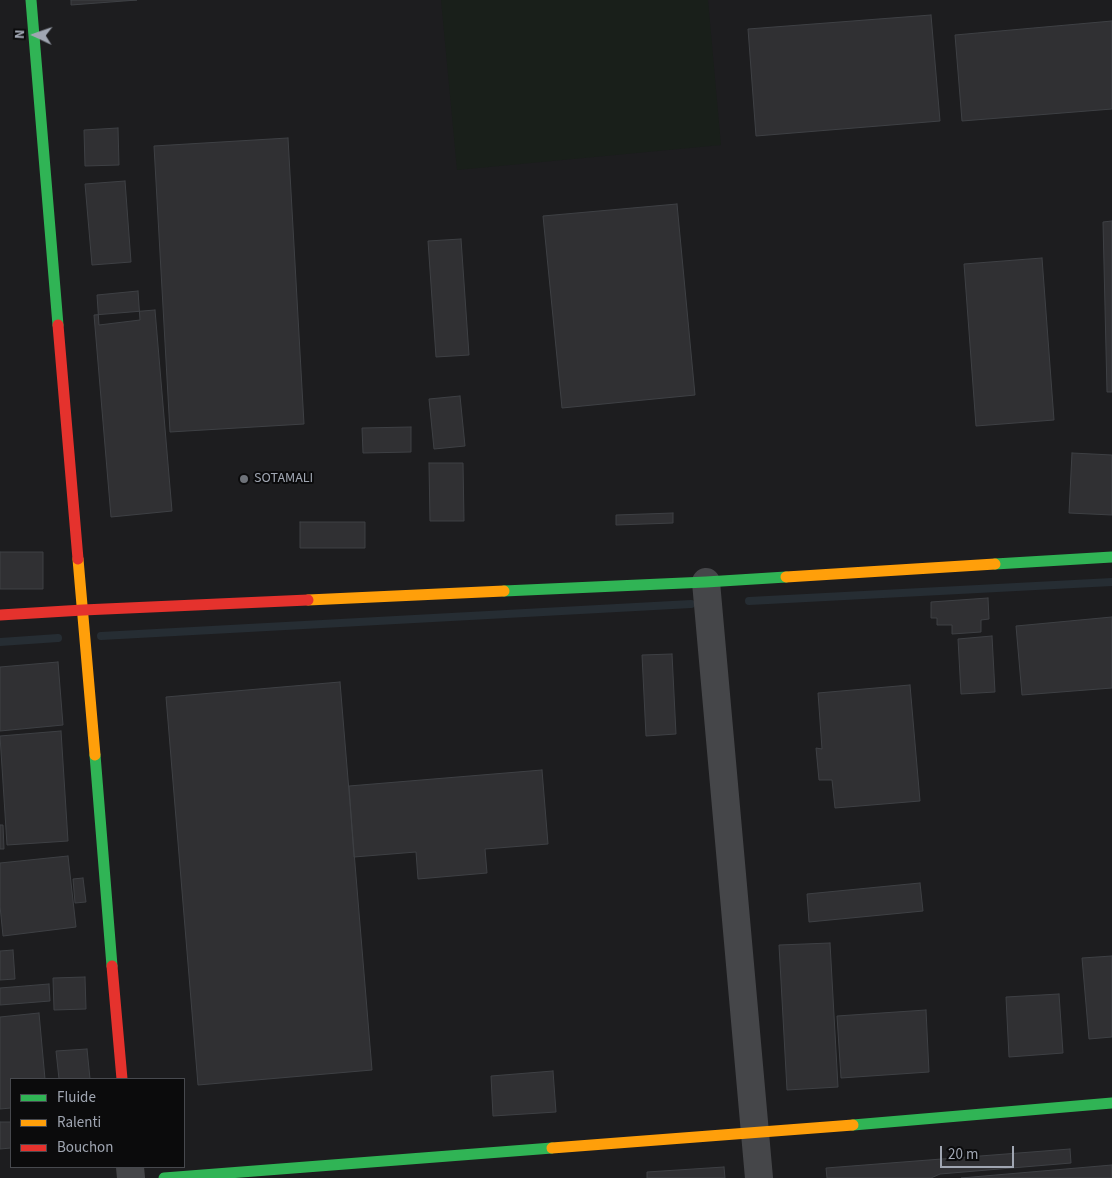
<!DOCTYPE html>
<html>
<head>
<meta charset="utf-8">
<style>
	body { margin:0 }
	#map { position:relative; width:1112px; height:1178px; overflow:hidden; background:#101010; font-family:"Source Sans 3",sans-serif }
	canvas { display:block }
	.legend { position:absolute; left:10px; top:1078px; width:175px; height:90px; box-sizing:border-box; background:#0b0b0c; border:1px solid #47494e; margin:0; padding:6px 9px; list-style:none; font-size:15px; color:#a0a6b2 }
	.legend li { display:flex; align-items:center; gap:10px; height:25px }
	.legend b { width:25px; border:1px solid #47494e }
	.north { position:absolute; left:10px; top:10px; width:50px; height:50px; -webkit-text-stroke:4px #0b0b0c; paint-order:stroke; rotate:273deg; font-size:14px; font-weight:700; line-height:20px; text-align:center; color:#a0a6b2 }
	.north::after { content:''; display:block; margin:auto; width:18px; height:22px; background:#a0a6b2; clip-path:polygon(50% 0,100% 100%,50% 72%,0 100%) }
	.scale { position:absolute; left:940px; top:1146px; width:74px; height:22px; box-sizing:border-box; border:2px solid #a0a6b2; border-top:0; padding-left:6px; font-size:15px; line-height:18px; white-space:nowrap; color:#a0a6b2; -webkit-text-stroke:4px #0b0b0c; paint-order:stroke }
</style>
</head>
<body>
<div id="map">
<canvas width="1112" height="1178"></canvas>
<ul class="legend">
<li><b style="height:6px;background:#30b455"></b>Fluide</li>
<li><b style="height:6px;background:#ff9f0a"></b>Ralenti</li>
<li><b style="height:6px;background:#e5322d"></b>Bouchon</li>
</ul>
<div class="north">N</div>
<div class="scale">20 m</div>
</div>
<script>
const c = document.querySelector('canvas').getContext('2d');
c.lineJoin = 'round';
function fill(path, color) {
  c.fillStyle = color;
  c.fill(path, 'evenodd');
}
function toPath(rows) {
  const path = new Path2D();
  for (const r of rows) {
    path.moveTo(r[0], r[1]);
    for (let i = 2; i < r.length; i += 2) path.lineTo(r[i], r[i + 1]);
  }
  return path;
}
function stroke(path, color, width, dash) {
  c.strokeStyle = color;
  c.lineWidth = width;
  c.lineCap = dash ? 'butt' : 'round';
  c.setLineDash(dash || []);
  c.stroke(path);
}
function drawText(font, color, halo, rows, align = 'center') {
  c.font = font + ' "Source Sans 3",sans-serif';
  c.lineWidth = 4;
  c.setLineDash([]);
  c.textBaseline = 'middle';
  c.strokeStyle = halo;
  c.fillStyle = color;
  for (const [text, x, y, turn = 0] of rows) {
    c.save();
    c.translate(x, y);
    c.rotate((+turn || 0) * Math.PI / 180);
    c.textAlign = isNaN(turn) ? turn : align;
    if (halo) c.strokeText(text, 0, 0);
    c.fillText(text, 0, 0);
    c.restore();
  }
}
fill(toPath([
	[0,0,1112,0,1112,1178,0,1178],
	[11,1079,184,1079,184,1167,11,1167]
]), '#1d1d1f');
fill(toPath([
	[441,0,708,0,721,145,457,170]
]), '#191f1a');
stroke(toPath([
	[749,601,1112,582],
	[101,636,691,604],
	[0,642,58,638]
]), '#262d33', 8);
const building = toPath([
	[71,0,137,0,71,5,71,0],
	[931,15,940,121,756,136,748,29,931,15],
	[1112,21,1112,109,962,121,955,35,1112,21],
	[118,128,119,165,85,166,84,130,118,128],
	[288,138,304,424,170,432,154,146,288,138],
	[125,181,131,262,92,265,85,184,125,181],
	[677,204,695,395,562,408,543,216,677,204],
	[1112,221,1112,392,1107,392,1103,222,1112,221],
	[461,239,469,355,436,357,428,241,461,239],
	[1042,258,1054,420,976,426,964,264,1042,258],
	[138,291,140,320,99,325,97,295,138,291],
	[155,310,172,511,111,517,94,315,155,310],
	[460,396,465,446,434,449,429,399,460,396],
	[411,427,411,452,363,453,362,428,411,427],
	[1072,453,1112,455,1112,515,1069,513,1072,453],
	[429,463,463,463,464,521,430,521,429,463],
	[673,513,673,523,616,525,616,515,673,513],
	[300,522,365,522,365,548,300,548,300,522],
	[0,552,43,552,43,589,0,589,0,552],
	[988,598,989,619,981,620,981,632,952,634,952,625,937,625,937,618,931,618,931,602,988,598],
	[1112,617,1112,688,1022,695,1016,626,1112,617],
	[992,636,995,692,961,694,958,639,992,636],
	[672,654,676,734,646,736,642,655,672,654],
	[58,662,63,725,0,731,0,667,58,662],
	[340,682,372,1070,198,1085,166,697,340,682],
	[910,685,920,801,835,808,832,780,819,780,816,748,822,749,818,693,910,685],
	[61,731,68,841,7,845,0,736,61,731],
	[542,770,548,844,485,849,487,873,418,879,416,852,354,857,349,786,542,770],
	[0,825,3,825,4,849,0,849,0,825],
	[68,856,76,927,3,936,0,906,0,863,68,856],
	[83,878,86,902,75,903,73,879,83,878],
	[920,883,923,911,809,922,807,894,920,883],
	[830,943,838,1087,787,1090,779,945,830,943],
	[13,950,15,979,0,980,0,951,13,950],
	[1112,956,1112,1037,1089,1039,1082,958,1112,956],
	[85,977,86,1009,54,1010,53,978,85,977],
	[49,984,50,1001,0,1005,0,988,49,984],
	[1059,994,1063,1053,1009,1057,1006,997,1059,994],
	[926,1010,929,1072,841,1078,837,1016,926,1010],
	[39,1013,45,1079,11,1079,11,1108,0,1109,0,1017,39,1013],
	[87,1049,90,1079,59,1079,56,1051,87,1049],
	[553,1071,556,1112,493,1116,491,1076,553,1071],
	[0,1122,11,1122,11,1148,0,1149,0,1122],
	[1070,1149,1071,1163,940,1174,931,1178,827,1178,826,1168,1070,1149],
	[1112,1165,1112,1178,961,1178,1112,1165],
	[724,1167,725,1178,647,1178,647,1172,724,1167]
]);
fill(building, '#303033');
stroke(building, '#3e4044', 1);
stroke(toPath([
	[706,582,759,1178],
	[130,1167,131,1178]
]), '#454649', 28);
stroke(toPath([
	[31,0,58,325],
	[995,564,1112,557],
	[504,591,706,582,786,577],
	[95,755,112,966],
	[853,1125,1112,1103],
	[164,1178,552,1148]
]), '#30b455', 11);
stroke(toPath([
	[78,559,95,755],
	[786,577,995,564],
	[308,600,504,591],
	[552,1148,853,1125]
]), '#ff9f0a', 11);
stroke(toPath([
	[58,325,78,559],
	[0,615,83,610,308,600],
	[112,966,122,1079]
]), '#e5322d', 11);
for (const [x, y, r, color] of [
	[244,479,5,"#6e7279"]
]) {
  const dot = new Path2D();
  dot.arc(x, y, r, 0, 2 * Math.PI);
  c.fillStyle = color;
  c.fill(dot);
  stroke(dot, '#0b0b0c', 2);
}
drawText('14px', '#a0a6b2', '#0b0b0c', [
	["SOTAMALI",254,479]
], 'left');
</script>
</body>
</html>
